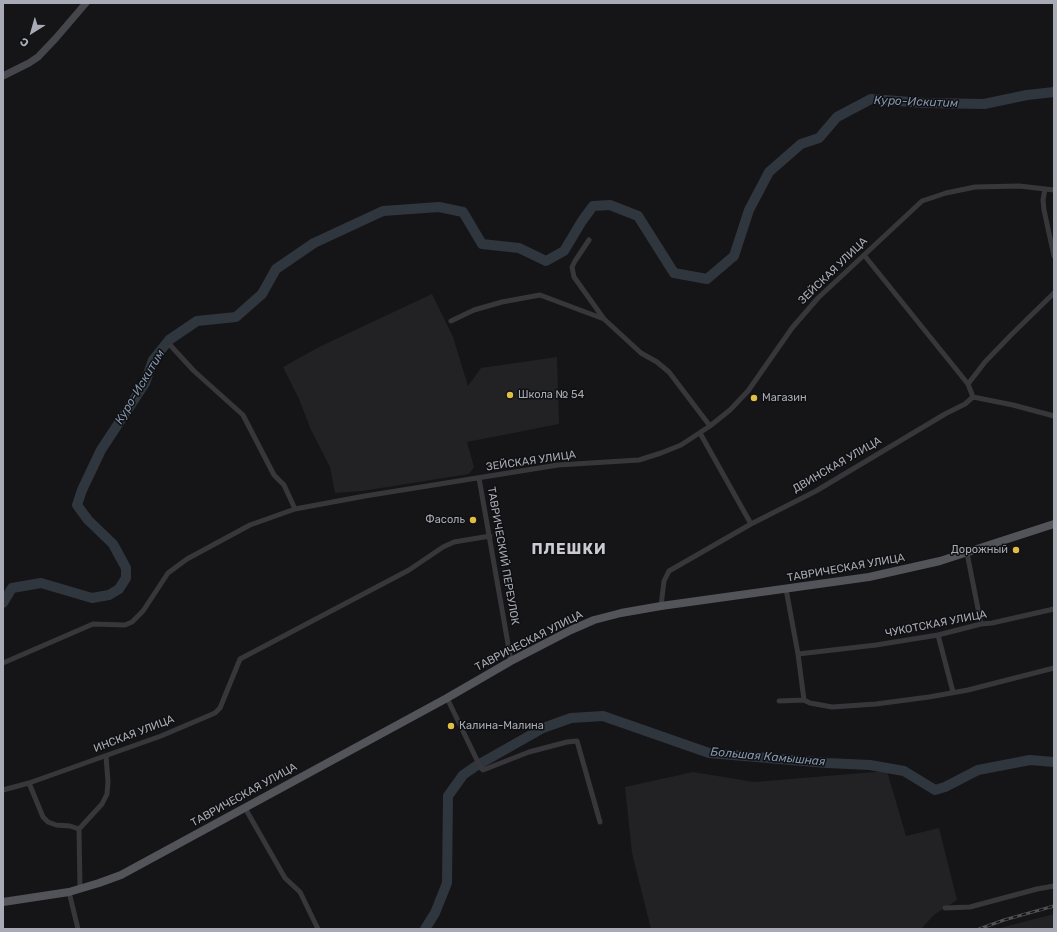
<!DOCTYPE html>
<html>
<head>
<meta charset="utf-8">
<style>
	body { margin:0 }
	#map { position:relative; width:1057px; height:932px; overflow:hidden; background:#151517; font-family:Rubik,sans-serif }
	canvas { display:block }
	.frame { position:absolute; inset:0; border:4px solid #a8abb6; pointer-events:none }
	.north { position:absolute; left:12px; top:12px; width:40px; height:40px; -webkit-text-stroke:3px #101012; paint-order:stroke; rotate:217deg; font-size:11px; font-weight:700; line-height:16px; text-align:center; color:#a8abb6 }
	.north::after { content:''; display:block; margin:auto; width:14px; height:18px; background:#a8abb6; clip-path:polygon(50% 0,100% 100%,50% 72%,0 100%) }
</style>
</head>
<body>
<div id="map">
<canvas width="1057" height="932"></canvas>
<div class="frame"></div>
<div class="north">С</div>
</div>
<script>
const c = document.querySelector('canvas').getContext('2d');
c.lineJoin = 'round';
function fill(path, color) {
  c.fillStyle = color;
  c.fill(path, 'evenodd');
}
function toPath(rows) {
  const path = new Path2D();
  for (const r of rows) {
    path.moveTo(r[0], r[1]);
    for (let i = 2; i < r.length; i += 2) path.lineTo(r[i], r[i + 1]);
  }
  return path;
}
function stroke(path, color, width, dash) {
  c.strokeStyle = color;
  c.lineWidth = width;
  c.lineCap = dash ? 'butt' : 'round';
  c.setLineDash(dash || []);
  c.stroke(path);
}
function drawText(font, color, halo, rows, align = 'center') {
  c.font = font + ' Rubik,sans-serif';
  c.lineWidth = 3;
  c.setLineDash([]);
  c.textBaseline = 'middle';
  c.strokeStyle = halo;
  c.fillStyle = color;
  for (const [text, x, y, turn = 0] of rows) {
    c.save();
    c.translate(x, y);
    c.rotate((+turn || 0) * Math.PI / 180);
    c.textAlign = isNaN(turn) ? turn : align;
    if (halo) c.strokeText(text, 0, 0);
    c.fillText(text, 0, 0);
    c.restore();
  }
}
fill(toPath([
	[432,294,453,337,468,386,481,368,557,357,559,424,467,442,474,467,469,474,362,491,335,493,330,467,311,430,299,399,283,367,319,347],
	[887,771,906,836,939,828,957,900,935,914,921,929,651,929,632,853,625,787,693,772,754,782],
	[1054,914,1054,929,996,929]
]), '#222124');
stroke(toPath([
	[3,603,12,588,41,583,92,598,109,595,119,589,126,578,126,568,113,544,88,520,77,505,82,490,101,450,145,383,153,360,169,340,197,321,236,317,262,294,276,269,314,243,383,211,439,207,463,212,482,244,519,248,546,261,564,251,582,221,593,206,610,205,638,216,674,273,707,279,734,256,749,210,769,172,801,144,819,138,837,117,871,99,925,103,984,104,1027,95,1054,92],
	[425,929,435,913,447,883,448,796,463,775,476,766,543,728,571,718,603,716,709,753,827,763,870,765,904,771,935,790,945,787,978,770,1030,760,1054,762]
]), '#30363e', 10);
stroke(toPath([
	[1045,189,1043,200,1044,210,1054,256],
	[589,240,575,261,572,267,574,277,604,319,641,353,657,362,669,372,710,426],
	[864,255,968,384,973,397],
	[451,321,474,310,502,302,540,295,604,319],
	[171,346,194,371,243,415,274,475,284,485,295,509],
	[968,384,985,362,1012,334,1054,293],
	[700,433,751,524],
	[479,478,511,661],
	[967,553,981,624],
	[786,589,798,654,804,700,810,703,832,707,876,704,929,697,968,690,1054,668],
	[661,606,664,581,669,571,751,524,816,491,945,414,965,404,973,397,1013,405,1054,416],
	[938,635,953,692],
	[798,654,876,645,938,635,981,624,992,623,1054,609],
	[3,663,93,624,125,625,132,622,143,611,168,573,187,559,250,525,295,509,365,496,558,465,639,460,661,453,681,445,710,426,730,410,748,391,792,328,818,298,922,201,946,193,975,187,1019,186,1054,190],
	[447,698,475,756,481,768,483,770,529,752,567,742,577,741,600,822],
	[779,701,804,700],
	[29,783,43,817,48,822,56,825,70,826,79,829],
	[3,790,29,783,161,736,215,713,220,708,240,659,409,570,443,547,454,542,490,536],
	[245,808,285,878,300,892,318,929],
	[80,889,79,829,102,804,107,794,108,782,106,756],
	[69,892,78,929],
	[945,908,970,907,1037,889,1054,886]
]), '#37373b', 5);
stroke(toPath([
	[3,76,29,63,38,57,56,38,86,3]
]), '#45464b', 7);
stroke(toPath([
	[3,902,69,892,99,883,121,875,447,698,511,661,571,630,594,620,621,613,661,606,869,577,940,561,1054,524]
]), '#53545a', 8);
const rail = toPath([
	[979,929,1004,920,1054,906]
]);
stroke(rail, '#505156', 3);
stroke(rail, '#101012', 1.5, [4.5]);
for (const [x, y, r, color] of [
	[510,395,4,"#e0bd44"],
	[754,398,4,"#e0bd44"],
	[473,520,4,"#e0bd44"],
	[1016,550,4,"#e0bd44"],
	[451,726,4,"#e0bd44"]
]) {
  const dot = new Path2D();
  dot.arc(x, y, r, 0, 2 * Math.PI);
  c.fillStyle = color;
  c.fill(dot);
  stroke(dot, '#101012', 1.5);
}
drawText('11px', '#a8abb6', '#101012', [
	["ЗЕЙСКАЯ УЛИЦА",833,271,-44],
	["ЗЕЙСКАЯ УЛИЦА",531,461,-8],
	["ДВИНСКАЯ УЛИЦА",837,465,-30],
	["ТАВРИЧЕСКИЙ ПЕРЕУЛОК",503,556,80],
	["ТАВРИЧЕСКАЯ УЛИЦА",846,568,-10],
	["ЧУКОТСКАЯ УЛИЦА",936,624,-11],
	["ТАВРИЧЕСКАЯ УЛИЦА",529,641,-27],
	["ИНСКАЯ УЛИЦА",134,734,-21],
	["ТАВРИЧЕСКАЯ УЛИЦА",244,795,-29]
]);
drawText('11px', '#a8abb6', '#101012', [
	["Школа № 54",518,395],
	["Магазин",762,398],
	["Фасоль",465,520,"right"],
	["Дорожный",1008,550,"right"],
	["Калина-Малина",459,726]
], 'left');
drawText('italic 12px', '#8395ad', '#101012', [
	["Куро-Искитим",916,102,2],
	["Куро-Искитим",140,387,-59],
	["Большая Камышная",768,757,5]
]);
c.letterSpacing = '1px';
drawText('bold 15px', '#c9cad2', '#101012', [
	["ПЛЕШКИ",569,550]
]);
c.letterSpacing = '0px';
</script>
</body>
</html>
